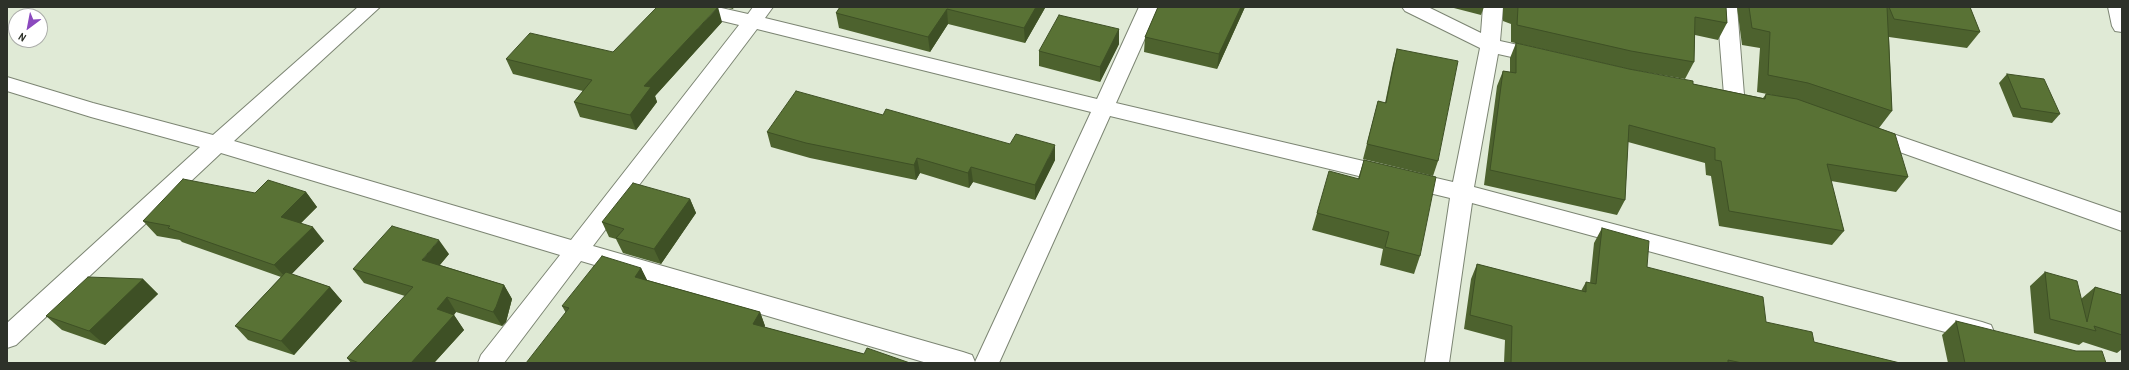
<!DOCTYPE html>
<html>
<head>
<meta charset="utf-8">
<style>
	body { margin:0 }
	#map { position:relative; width:2129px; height:370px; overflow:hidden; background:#e0ead6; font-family:"Archivo Narrow",sans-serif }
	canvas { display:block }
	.frame { position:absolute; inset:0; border:8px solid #2d3129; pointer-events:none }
	.north { position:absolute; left:8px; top:8px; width:40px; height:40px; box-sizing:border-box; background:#fff; border:1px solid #abada9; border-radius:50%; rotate:212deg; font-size:11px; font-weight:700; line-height:16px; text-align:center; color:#2d3129 }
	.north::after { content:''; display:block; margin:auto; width:14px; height:18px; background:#8b49be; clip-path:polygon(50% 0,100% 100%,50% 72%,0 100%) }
</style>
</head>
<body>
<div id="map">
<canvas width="2129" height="370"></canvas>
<div class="frame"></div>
<div class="north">N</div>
</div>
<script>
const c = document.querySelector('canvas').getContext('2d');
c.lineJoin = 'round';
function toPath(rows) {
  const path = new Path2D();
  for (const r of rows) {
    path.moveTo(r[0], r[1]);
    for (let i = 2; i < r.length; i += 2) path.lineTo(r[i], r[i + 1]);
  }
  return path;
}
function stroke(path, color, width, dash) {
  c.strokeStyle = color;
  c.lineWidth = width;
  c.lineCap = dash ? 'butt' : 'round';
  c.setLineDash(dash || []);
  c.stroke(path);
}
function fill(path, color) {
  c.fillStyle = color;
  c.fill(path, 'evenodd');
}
const minor = toPath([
	[358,7,380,7,234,141,571,240,739,25,681,11,678,7,717,7,748,14,753,7,773,7,765,18,1097,99,1139,7,1159,7,1116,103,1453,182,1480,48,1405,11,1402,7,1428,7,1481,33,1483,7,1503,7,1500,41,1550,52,1553,57,1550,62,1543,64,1498,54,1474,187,1982,322,1991,325,1994,332,1991,339,1982,342,1472,203,1449,363,1425,363,1450,198,1110,116,999,363,927,363,581,261,504,363,478,363,481,355,560,255,221,153,16,345,7,348,7,323,200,147,91,117,7,91,7,77,93,103,213,135,358,7],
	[757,29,1091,112,975,362,972,355,963,352,593,246,757,29],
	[1717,7,1737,7,1744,95,1741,100,1734,102,1727,100,1724,95,1717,7],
	[2108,7,2122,7,2122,32,2115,31,2112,26,2108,7],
	[1870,126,2122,213,2122,231,1863,139,1859,134,1863,129,1870,126]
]);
stroke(minor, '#7c8573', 2);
fill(minor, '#fff');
fill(toPath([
	[724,7,734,7,733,9],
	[840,7,1045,8,1025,43,948,24,930,52,839,28,836,13],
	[1158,7,1245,7,1217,69,1144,52,1145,37],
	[1450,7,1484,7,1481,15],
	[1503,7,1726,7,1727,23,1718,40,1695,35,1694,62,1685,79,1622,68,1511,42,1511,24,1503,21],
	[1737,7,1970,7,1980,32,1967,48,1889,37,1892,111,1879,128,1908,177,1896,192,1831,181,1844,231,1832,245,1719,226,1711,176,1706,175,1705,163,1628,142,1625,200,1617,215,1484,185,1497,86,1503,71,1510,72,1510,58,1516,43,1693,84,1763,98,1766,94,1782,97,1757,92,1760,48,1742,45],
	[722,22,655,96,657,102,636,130,580,117,574,102,583,91,513,74,506,59,613,52],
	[1119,29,1119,44,1100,82,1039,66,1039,51],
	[1397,49,1438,161,1433,176,1363,159,1378,101,1385,103,1393,64],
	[2007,74,2060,114,2052,123,2013,117,1999,83],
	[883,115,1055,160,1035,200,973,182,969,188,920,173,916,180,810,158,771,147,767,132],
	[1364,160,1420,256,1414,274,1380,265,1383,249,1312,230,1317,213,1358,179],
	[306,192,317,207,301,223,324,241,291,274,330,287,342,301,294,355,248,340,235,326,281,277,182,242,180,240,157,236,143,221,255,193],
	[690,199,696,213,661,264,623,253,616,239,609,237,602,222],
	[1602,228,1647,267,1766,322,1814,342,1900,363,1504,363,1505,340,1464,329,1471,279,1477,264,1581,291,1586,282,1590,283,1594,243],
	[449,254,440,265,504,285,512,299,506,322,502,326,456,312,454,315,464,330,434,363,351,363,347,358,405,296,364,283,353,269],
	[641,268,647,280,760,312,765,326,764,327,864,354,910,363,566,313,562,306],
	[2045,272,2081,299,2095,287,2122,295,2122,349,2117,353,2083,342,2079,345,2034,333,2030,286],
	[143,279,158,294,105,345,62,330,46,316],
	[1956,321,2106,363,1948,363,1942,335]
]), '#4d622e');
fill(toPath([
	[718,7,722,22,655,96,657,102,636,130,630,115,644,86],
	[1036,7,1045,7,1045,8,1025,43,1024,28],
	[1241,7,1245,7,1217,69,1219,54],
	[947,9,948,24,930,52,928,37],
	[1119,29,1119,44,1100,82,1100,67],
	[1055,145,1055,160,1035,200,1035,185],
	[917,158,920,173,916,180,914,165],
	[971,167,973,182,969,188,968,173],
	[306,192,317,207,293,231,281,217],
	[690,199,696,213,661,264,654,249],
	[313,227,324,241,287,279,274,265],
	[439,240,449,254,432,274,422,260],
	[641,268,648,282,635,277],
	[143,279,158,294,105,345,89,331],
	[504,285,512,299,506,322,502,326,493,312],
	[330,287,342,301,294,355,281,341],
	[447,297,456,312,450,320,454,315,464,330,434,363,411,363,437,309],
	[760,312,765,326,758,338,753,324]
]), '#3e5025');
const building = toPath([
	[657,7,718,7,644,86,651,87,630,115,574,102,592,80,506,59,530,33,613,52,657,7],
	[840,7,1036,7,1024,28,947,9,928,37,836,13,840,7],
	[1158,7,1241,7,1219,54,1145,37,1158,7],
	[1518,7,1726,7,1727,23,1695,17,1694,62,1631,51,1517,25,1518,7],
	[1749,7,1887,7,1892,111,1808,83,1768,75,1770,32,1752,28,1749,7],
	[1889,7,1970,7,1980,32,1894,19,1889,7],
	[1059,15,1119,29,1100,67,1039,51,1059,15],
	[1516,43,1629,69,1693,81,1693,84,1765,99,1766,94,1797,99,1895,134,1908,177,1827,164,1844,231,1729,211,1721,161,1715,160,1715,148,1629,125,1625,200,1490,170,1503,71,1516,73,1516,43],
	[1397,49,1458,61,1438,161,1367,144,1378,101,1386,103,1397,49],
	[2007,74,2044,79,2060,114,2021,108,2007,74],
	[796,91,883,115,886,109,1010,144,1016,134,1055,145,1035,185,971,167,968,173,917,158,914,165,806,143,767,132,796,91],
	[1364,160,1436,177,1420,256,1385,247,1389,232,1317,213,1329,171,1359,179,1364,160],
	[183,179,255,193,268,180,306,192,281,217,313,227,274,265,168,228,170,226,143,221,183,179],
	[633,183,690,199,654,249,616,238,624,229,602,222,633,183],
	[392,226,439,240,422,260,504,285,496,307,493,312,447,297,437,309,454,315,411,363,359,363,347,358,413,287,353,269,392,226],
	[1602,228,1649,241,1647,267,1763,297,1766,322,1812,332,1814,342,1900,363,1742,363,1728,360,1728,363,1511,363,1512,326,1470,315,1477,264,1586,292,1586,282,1596,284,1602,228],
	[602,256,641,268,635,277,760,312,753,324,864,354,867,348,910,363,526,363,569,308,562,306,602,256],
	[286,272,330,287,281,341,235,326,286,272],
	[2045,272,2077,281,2087,322,2095,287,2122,295,2122,335,2094,326,2096,331,2050,319,2045,272],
	[88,277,143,279,89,331,46,316,88,277],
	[1956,321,2076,351,2102,351,2106,363,1965,363,1956,321]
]);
fill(building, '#597235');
stroke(building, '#3e5025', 1);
</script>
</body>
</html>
